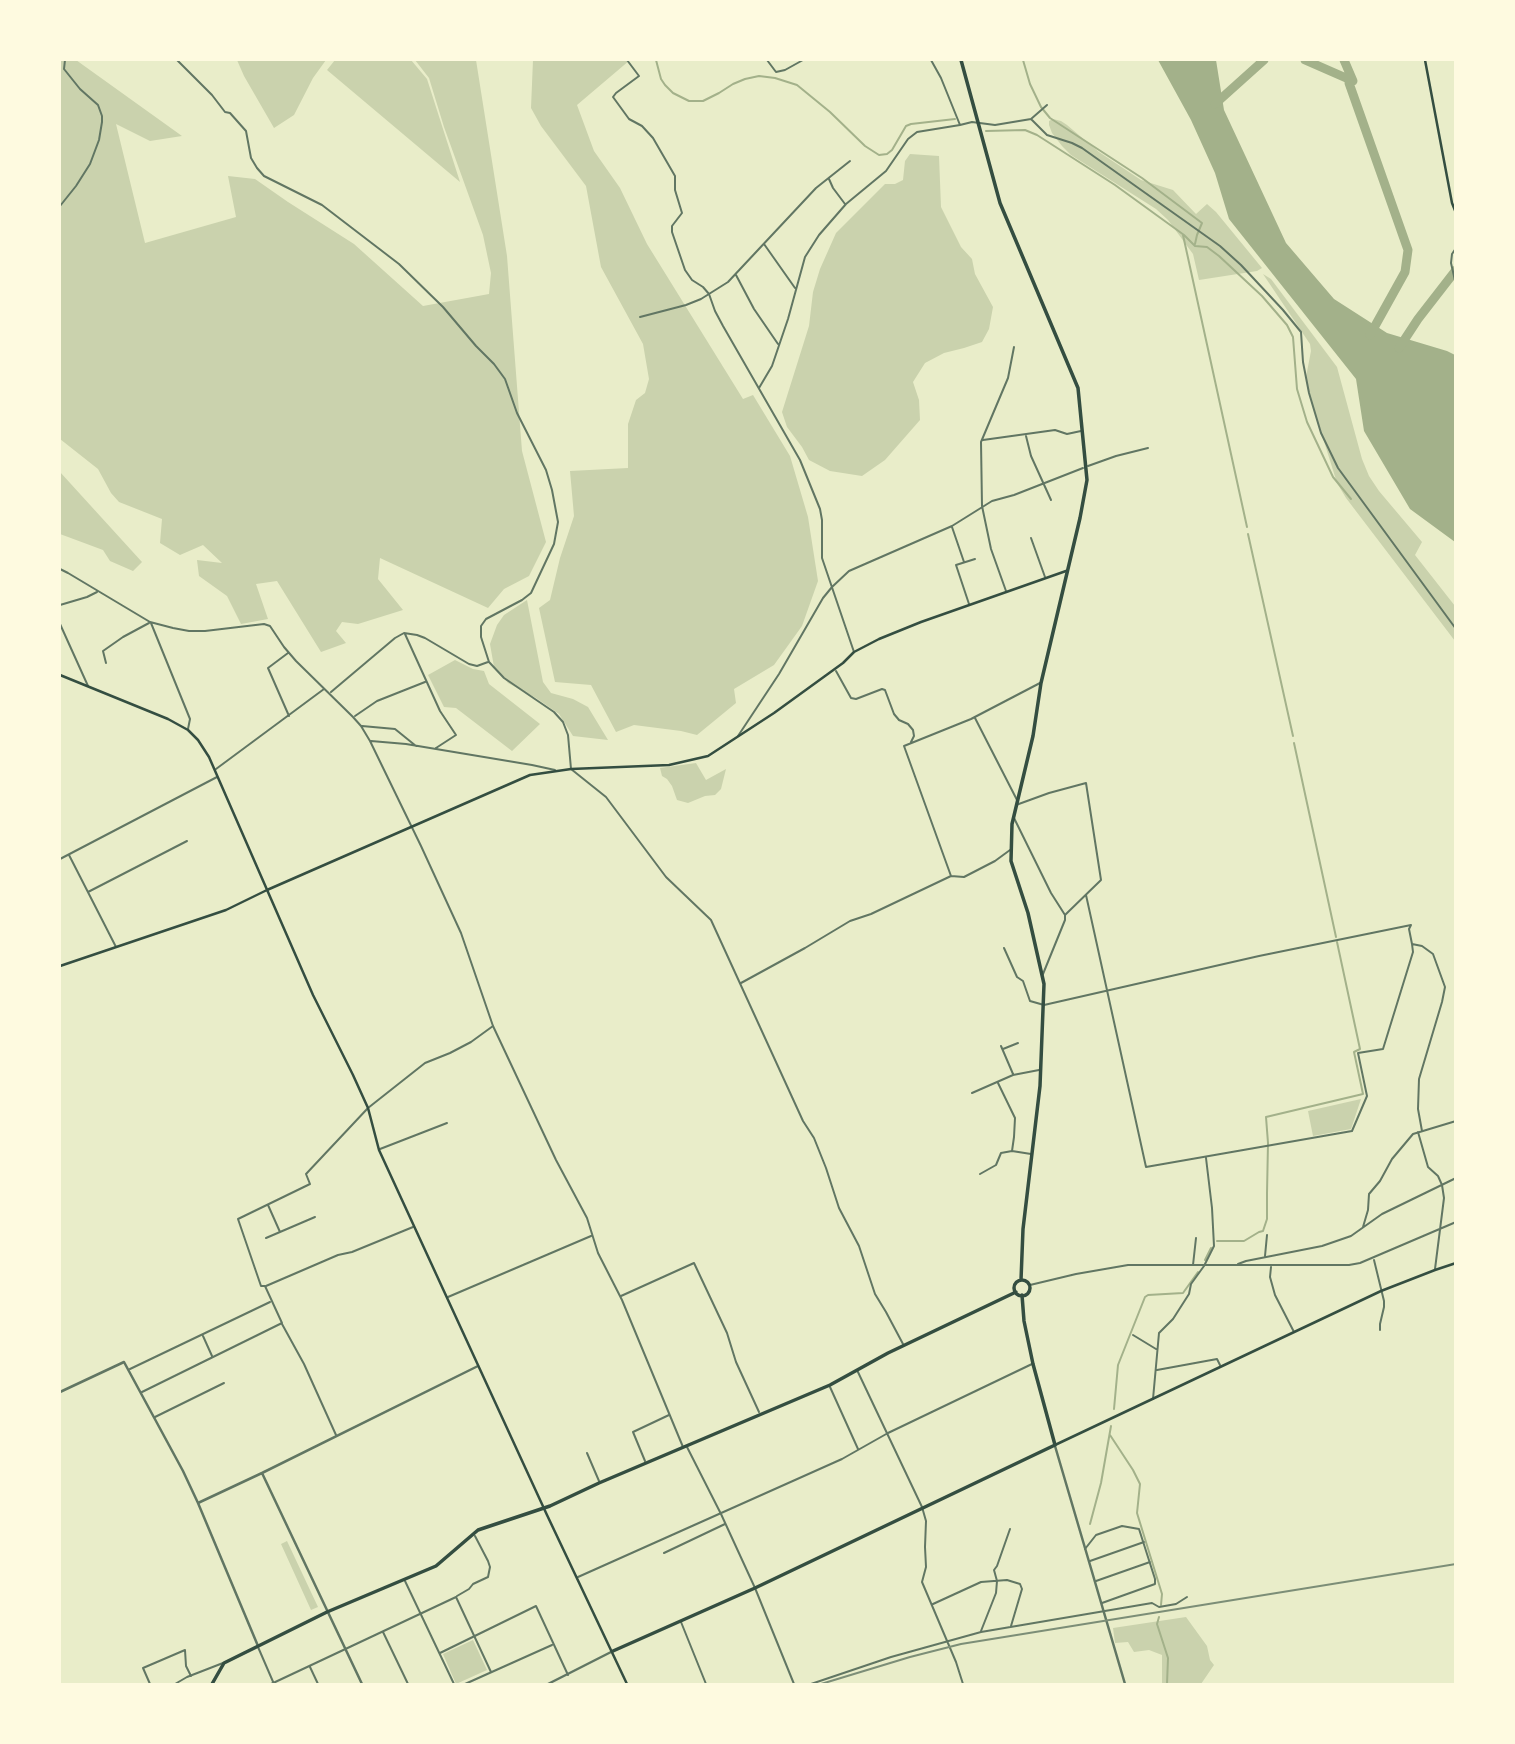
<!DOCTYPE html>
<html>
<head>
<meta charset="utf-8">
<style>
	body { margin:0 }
	#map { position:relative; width:1515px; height:1744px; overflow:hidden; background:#e9edc9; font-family:"Fira Sans Condensed",sans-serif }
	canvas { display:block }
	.frame { position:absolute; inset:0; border:61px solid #fefae0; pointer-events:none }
</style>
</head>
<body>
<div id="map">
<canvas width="1515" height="1744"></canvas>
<div class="frame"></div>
</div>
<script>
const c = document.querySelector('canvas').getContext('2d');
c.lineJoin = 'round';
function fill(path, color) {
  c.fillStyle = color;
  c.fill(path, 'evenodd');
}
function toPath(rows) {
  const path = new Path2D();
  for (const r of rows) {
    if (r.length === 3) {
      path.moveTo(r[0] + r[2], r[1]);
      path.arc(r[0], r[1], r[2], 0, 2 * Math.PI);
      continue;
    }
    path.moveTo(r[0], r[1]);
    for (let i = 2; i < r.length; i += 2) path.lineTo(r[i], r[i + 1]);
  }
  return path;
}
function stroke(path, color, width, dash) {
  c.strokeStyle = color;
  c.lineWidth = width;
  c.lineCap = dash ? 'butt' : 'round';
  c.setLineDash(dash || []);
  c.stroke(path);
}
fill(toPath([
	[69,60,76,60,182,136,150,141,116,124,145,243,236,217,228,176,255,179,288,202,354,244,423,306,489,294,491,273,483,235,444,127,429,78,415,60,476,60,507,256,522,451,546,542,529,576,504,589,488,608,380,558,378,579,403,610,358,624,342,622,336,631,346,643,321,652,277,581,256,584,268,619,241,624,227,596,199,576,197,560,222,563,203,545,180,555,160,543,162,519,119,502,111,493,98,469,60,439,60,61],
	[237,60,326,60,313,78,294,115,274,128,244,76],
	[335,60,411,60,427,79,460,182,327,70],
	[533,60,630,60,577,105,594,151,620,188,647,244,743,399,753,395,790,456,808,517,818,581,802,626,774,665,734,689,736,703,697,735,681,731,634,725,616,732,591,685,555,682,539,608,550,600,560,558,574,516,570,471,628,468,628,424,636,400,645,393,649,379,643,344,601,267,586,186,541,126,531,108],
	[1053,119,1061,121,1067,125,1099,152,1141,180,1173,190,1196,214,1207,204,1216,212,1262,268,1257,271,1199,280,1193,254,1168,220,1156,209,1071,155,1062,146,1052,133,1049,125,1049,121],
	[910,154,939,156,941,207,961,247,972,259,975,274,993,307,989,329,982,342,964,348,944,353,925,363,913,382,919,400,920,420,885,460,862,476,830,471,809,460,802,447,787,427,782,412,809,326,813,292,820,269,836,233,885,184,895,184,903,180,905,161],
	[1263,274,1271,279,1337,367,1362,459,1369,476,1379,491,1422,542,1415,555,1455,606,1455,641,1346,498,1337,483,1308,390,1306,377,1311,351,1310,344],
	[60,472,142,562,133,571,110,561,103,550,60,534],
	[527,600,543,682,551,693,573,699,588,707,608,740,573,736,559,714,536,698,508,683,494,667,490,644,497,625,504,615],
	[455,660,473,669,484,671,489,684,540,724,512,751,456,708,444,707,428,675],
	[696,763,706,780,726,769,721,789,715,795,705,796,688,803,677,800,672,786,667,779,662,776,660,768],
	[1361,1099,1351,1129,1313,1136,1308,1111],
	[287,1541,318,1607,311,1610,281,1544],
	[1186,1617,1207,1646,1210,1660,1214,1665,1201,1684,1162,1684,1162,1655,1149,1650,1134,1652,1128,1642,1115,1643,1113,1628],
	[473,1640,487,1670,456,1684,443,1654]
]), '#cad2ad');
fill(toPath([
	[1158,60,1216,60,1224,110,1286,243,1334,299,1387,333,1447,351,1455,355,1455,542,1410,509,1364,431,1356,379,1229,219,1215,173,1191,120]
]), '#a3b18a');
stroke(toPath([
	[656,60,661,79,665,85,673,93,689,101,703,101,719,93,733,84,745,79,759,76,775,78,797,85,830,112,865,146,879,155,887,154,892,150,906,126,911,124,955,119],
	[1023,60,1030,84,1041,107,1050,118,1142,178,1202,223,1197,235,1195,244],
	[986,131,1025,130,1037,135,1115,185,1184,235,1195,246,1207,247,1219,256,1262,296,1287,325,1293,337,1297,389,1307,422,1333,477,1351,499],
	[1183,235,1247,527],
	[1248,534,1293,736],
	[1294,743,1336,937],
	[1217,1241,1244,1241,1259,1232,1263,1231,1267,1219,1267,1193,1268,1143,1266,1117,1363,1094,1354,1052,1360,1049,1337,942],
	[1205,1260,1211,1248],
	[1114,1409,1118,1365,1145,1297,1148,1295,1183,1293,1198,1272],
	[1110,1435,1133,1470,1140,1484,1137,1513,1162,1594,1161,1605],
	[1090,1524,1101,1483,1111,1426],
	[1159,1617,1157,1624,1168,1658,1167,1684]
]), '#a3b18a', 2);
stroke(toPath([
	[1305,60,1353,81,1344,60],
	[1349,83,1408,250,1405,272,1370,335],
	[1215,104,1264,60],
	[1399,348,1418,319,1456,270]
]), '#a3b18a', 9);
stroke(toPath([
	[177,60,212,95,225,112,230,113,246,131,251,158,257,168,264,176,322,205,399,264,443,307,476,346,494,364,505,379,517,413,546,470,552,490,558,522,554,544,531,593,522,600,486,619,481,626,481,637,489,662,504,678,554,712,563,722,568,735,571,769,606,797,666,877,711,920,803,1121,814,1138,826,1168,839,1208,859,1246,875,1294,886,1312,903,1344],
	[627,60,639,76,616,93,613,97,629,119,642,126,653,138,675,176,675,190,682,213,672,226,672,232,685,270,692,280,703,287,709,294,715,311,723,326,800,460,820,509,822,520,822,558,854,652],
	[767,60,776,72,785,70,803,60],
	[931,60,941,78,960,125,972,122,995,125,1031,119,1047,105],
	[1031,119,1047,135,1072,143,1082,148,1220,246,1241,265,1283,310,1301,332,1303,362,1309,393,1321,433,1338,468,1456,629],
	[829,179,833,188,845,204],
	[60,206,76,186,90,164,99,140,102,122,102,116,98,105,80,89,64,69,65,60],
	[764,244,795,288],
	[1456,248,1452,254,1451,263,1456,285],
	[736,275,754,309,778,344],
	[640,317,686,305,701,299,728,282,816,188,850,161],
	[759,388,772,366,788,319,805,257,819,235,846,204,886,171,908,139,917,132,960,125],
	[1026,436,1031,456,1051,500],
	[983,440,1055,430,1067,434,1081,431],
	[1088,466,1116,456,1148,448],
	[952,527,964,562],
	[1031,538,1045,577],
	[60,569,68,573,150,622,173,628,189,631,205,631,264,624,270,626,284,647,296,661,353,717,361,726,370,741,421,846,461,933,493,1026,556,1160,587,1218,598,1253,622,1300,683,1447],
	[1006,591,991,549,982,506,981,442,1008,378,1014,347],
	[969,604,956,565,975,559],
	[60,605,87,597,97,592],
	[151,623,190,719,188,729],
	[60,624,88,686],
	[405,634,440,711,456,735,436,748],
	[288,653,268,668,289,716],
	[106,663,103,651,123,637,149,623],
	[836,671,851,698,856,699,882,689,885,690,894,714,899,720,908,724,913,730,914,736,911,742],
	[331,692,395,638,404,633,417,635,425,638,469,664,477,666,488,662],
	[355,716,377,701,425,682],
	[975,718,1017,800],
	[362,726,395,729,416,746],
	[738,736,779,674,823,598,832,587,849,571,952,526,992,501,1014,495,1083,468],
	[371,741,406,744,532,765,555,770],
	[216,769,324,689],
	[1016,805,1049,793,1086,783,1101,880,1065,915,1065,920,1043,974],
	[1014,818,1051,893,1065,915],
	[69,855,116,947],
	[60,859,217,777],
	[951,876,904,746,971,719,1040,683],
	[88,892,187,841],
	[1086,895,1146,1167,1352,1131,1367,1096,1358,1053,1383,1049,1413,952,1412,944],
	[1004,948,1017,977,1023,981,1030,1001,1044,1005,1259,956,1411,925,1409,929,1412,944,1422,946,1433,954,1445,987,1442,1002,1419,1079,1418,1109,1422,1131],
	[741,983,805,948,850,921,871,914,951,876,964,877,995,861,1010,850],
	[1001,1046,1013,1074],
	[1003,1049,1018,1043],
	[998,1083,1015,1118,1014,1137,1012,1151],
	[972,1093,1013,1075,1039,1070],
	[1418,1132,1428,1167,1438,1176,1442,1185,1444,1198,1435,1269],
	[380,1149,447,1123],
	[980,1174,996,1165,1001,1153,1012,1151,1031,1154],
	[268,1205,280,1232],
	[1363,1227,1368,1210,1369,1194,1380,1181,1392,1159,1413,1134,1456,1121],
	[266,1238,315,1217],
	[1265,1256,1267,1235],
	[1374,1260,1384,1301,1384,1307,1380,1324,1380,1330],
	[1238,1264,1246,1261,1322,1246,1351,1236,1382,1214,1456,1178],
	[1193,1265,1196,1238],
	[1271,1267,1270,1277,1275,1295,1294,1332],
	[1030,1285,1076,1274,1128,1265,1349,1265,1360,1263,1456,1222],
	[266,1286,338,1255,352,1252,413,1227],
	[621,1296,694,1263,727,1333,736,1362,759,1412],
	[448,1297,591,1236],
	[282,1324,304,1364,336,1435],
	[1133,1335,1156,1349],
	[203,1336,212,1356],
	[130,1369,270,1302],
	[857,1370,922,1507,926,1521,925,1547,926,1567,922,1582,956,1662,963,1684],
	[1157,1370,1217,1359,1220,1365],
	[830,1387,858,1449],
	[142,1392,282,1323,265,1286,261,1286,238,1219,310,1184,306,1174,368,1108,425,1063,450,1053,471,1042,493,1026],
	[1153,1399,1159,1333,1173,1319,1189,1294,1191,1284,1204,1266,1214,1246,1212,1208,1206,1158],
	[155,1417,224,1383],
	[687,1447,721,1514,755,1588,794,1684],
	[587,1453,599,1481],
	[645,1461,633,1432,669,1415],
	[1085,1549,1096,1535,1122,1526,1139,1529,1155,1579,1155,1584,1102,1603],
	[664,1553,725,1524],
	[1090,1561,1144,1542],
	[578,1577,842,1459,888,1433,1032,1364],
	[405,1581,454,1684],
	[1096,1581,1150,1562],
	[457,1596,469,1589,473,1584,488,1577,490,1567,488,1561,475,1536],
	[933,1604,981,1582,1007,1580,1020,1584,1022,1589,1011,1626],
	[681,1622,706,1684],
	[981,1631,996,1593,997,1581,994,1570,997,1566,1010,1529],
	[383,1632,408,1684],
	[258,1647,274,1684],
	[440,1653,536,1606,568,1675],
	[310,1667,318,1684],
	[150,1684,143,1668,185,1650,186,1666,191,1676],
	[175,1684,187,1677,223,1663],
	[271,1684,456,1597,491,1672],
	[465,1684,552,1645],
	[811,1684,891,1657,981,1632,1152,1603,1159,1607,1176,1604,1187,1597]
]), '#617663', 2);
stroke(toPath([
	[60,1392,124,1362,183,1471,198,1503,258,1646],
	[1055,1446,1125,1684],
	[262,1473,362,1684],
	[198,1503,262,1473,478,1366],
	[548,1684,613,1651]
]), '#617663', 2.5);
stroke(toPath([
	[1425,60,1452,203,1456,213],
	[60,675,168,719,188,730,198,740,209,757,313,995,353,1075,368,1108,379,1150,547,1515,627,1684],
	[60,966,226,910,267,890,530,775,571,769,669,765,708,756,774,713,843,663,854,652,879,639,921,622,1066,571],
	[1055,1445,1381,1291,1435,1270,1456,1263]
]), '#344e41', 2.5);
stroke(toPath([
	[961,60,1000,203,1078,388,1087,480,1080,518,1041,683,1033,736,1012,824,1011,861,1028,913,1044,984,1040,1086,1023,1229,1021,1280],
	[1022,1288,8],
	[613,1651,755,1588,1055,1445,1033,1364,1024,1321,1022,1295],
	[212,1684,224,1663,327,1612,436,1566,478,1530,550,1506,599,1483,830,1385,888,1353,1016,1292]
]), '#344e41', 3.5);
stroke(toPath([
	[821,1684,910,1657,961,1644,1456,1564]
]), '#7c8e77', 2);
</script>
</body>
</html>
